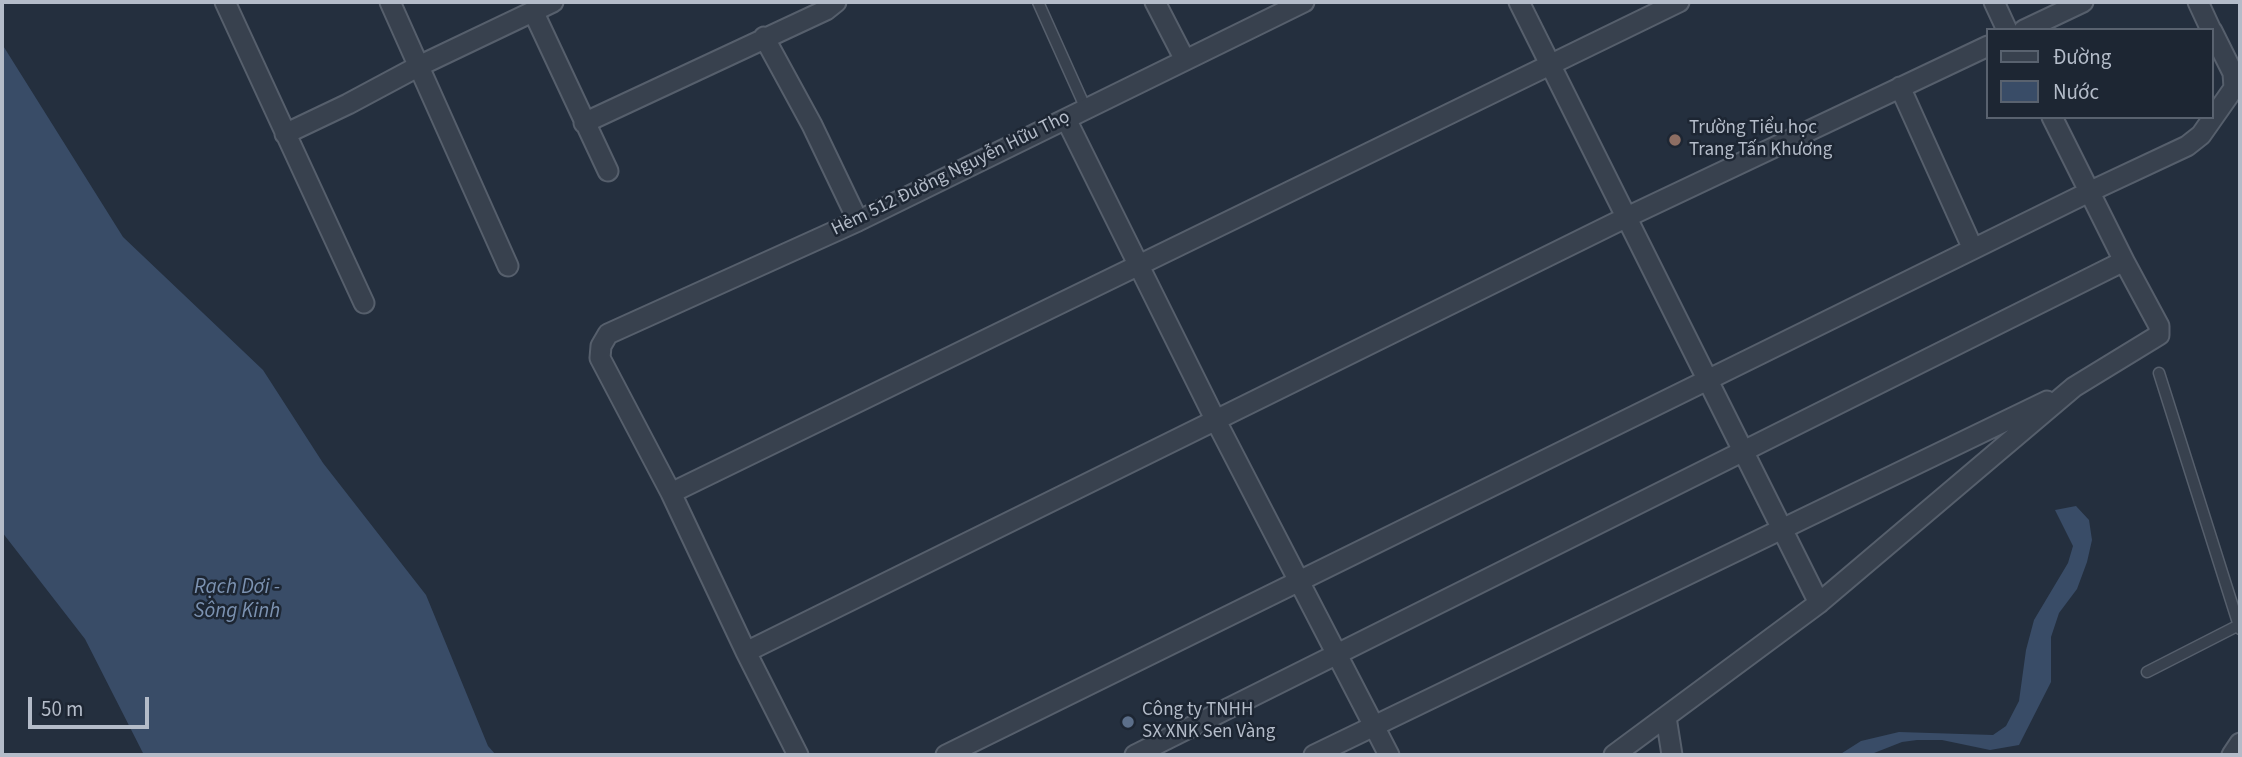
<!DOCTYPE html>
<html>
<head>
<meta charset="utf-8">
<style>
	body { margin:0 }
	#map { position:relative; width:2242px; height:757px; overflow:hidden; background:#242f3e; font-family:"Source Sans 3",sans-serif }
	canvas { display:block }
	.frame { position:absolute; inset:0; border:4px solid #b4bcc9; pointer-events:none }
	.legend { position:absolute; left:1986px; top:28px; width:228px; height:91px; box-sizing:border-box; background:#1d2633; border:2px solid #59626f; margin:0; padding:9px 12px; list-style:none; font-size:21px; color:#b4bcc9 }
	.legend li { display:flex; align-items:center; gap:14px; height:35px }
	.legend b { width:35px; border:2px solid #59626f }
	.scale { position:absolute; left:28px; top:697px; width:121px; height:32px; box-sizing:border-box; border:4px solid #b4bcc9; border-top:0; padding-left:9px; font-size:21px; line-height:24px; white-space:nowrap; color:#b4bcc9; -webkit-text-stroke:5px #1d2633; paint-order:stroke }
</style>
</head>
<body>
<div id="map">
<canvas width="2242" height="757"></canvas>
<div class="frame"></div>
<ul class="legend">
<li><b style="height:9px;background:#38414e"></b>Đường</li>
<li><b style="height:19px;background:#394c67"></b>Nước</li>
</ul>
<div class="scale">50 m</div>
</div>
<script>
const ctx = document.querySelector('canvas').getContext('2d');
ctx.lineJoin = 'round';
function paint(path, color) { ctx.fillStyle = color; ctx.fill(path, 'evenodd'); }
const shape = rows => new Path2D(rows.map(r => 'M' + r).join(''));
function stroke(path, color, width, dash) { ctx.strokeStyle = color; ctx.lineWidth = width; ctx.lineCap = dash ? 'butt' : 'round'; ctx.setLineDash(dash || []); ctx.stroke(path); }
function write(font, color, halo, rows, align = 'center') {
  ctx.font = font + ' "Source Sans 3",sans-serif'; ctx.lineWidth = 5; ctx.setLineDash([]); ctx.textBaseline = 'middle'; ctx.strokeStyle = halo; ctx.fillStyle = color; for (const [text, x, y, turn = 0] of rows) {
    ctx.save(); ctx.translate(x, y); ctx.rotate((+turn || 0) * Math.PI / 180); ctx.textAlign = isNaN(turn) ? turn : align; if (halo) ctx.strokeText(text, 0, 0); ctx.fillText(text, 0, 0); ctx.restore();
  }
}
const water = shape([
	[2,44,123,237,263,370,323,463,426,595,488,746,496,755,144,755,85,639,2,532],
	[2076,506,2089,520,2092,540,2087,562,2077,589,2059,613,2051,637,2051,682,2019,745,1990,750,1942,740,1917,740,1902,742,1869,755,1839,755,1861,741,1899,732,1993,735,2006,726,2019,701,2026,650,2034,620,2068,563,2073,546,2055,510]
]);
const service = shape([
	[1038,2,1086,109],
	[2159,373,2240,629],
	[2147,672,2239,625]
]);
const minor = shape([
	[225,2,364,303],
	[390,2,508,266],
	[1155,2,1185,60],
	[1304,2,858,221,608,334,601,346,600,358,671,493,746,652,1625,218,1988,46],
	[1519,2,1819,603],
	[1994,2,2007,30],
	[2198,2,2211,30],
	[533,11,608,171],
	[2024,30,2083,2],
	[764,37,812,125,858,221],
	[1900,87,1973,249],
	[1066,119,1215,419,1389,755],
	[584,123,826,10,836,2],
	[285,134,348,104,419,66,553,2],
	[671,493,1679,2],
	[746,652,798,755],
	[1666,717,1672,755],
	[946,755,2091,191,2187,146,2201,135,2234,88,2233,73,2212,31],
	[1135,755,2124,261],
	[1314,755,2047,401],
	[1614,755,1819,603,2074,387,2159,335,2159,326,2124,261,2052,117],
	[2232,755,2240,743]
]);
const markers = [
	[1675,140,7,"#8d6e63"],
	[1128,722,7,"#5c6f8a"]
];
const poiNames = [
	["Trường Tiểu học",1689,129],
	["Trang Tấn Khương",1689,151],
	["Công ty TNHH",1142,711],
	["SX XNK Sen Vàng",1142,733]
];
const streetNames = [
	["Hẻm 512 Đường Nguyễn Hữu Thọ",951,174,-26]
];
const waterNames = [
	["Rạch Dơi -",237,588],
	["Sông Kinh",237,612]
];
paint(water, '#394c67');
stroke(service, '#565f6c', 13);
stroke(minor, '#565f6c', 23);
stroke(service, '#38414e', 10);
stroke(minor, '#38414e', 19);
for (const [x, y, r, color] of markers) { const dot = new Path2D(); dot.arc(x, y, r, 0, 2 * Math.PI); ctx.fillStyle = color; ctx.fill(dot); stroke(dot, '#1d2633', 2.5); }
write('19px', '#b4bcc9', '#1d2633', poiNames, 'left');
write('19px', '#b4bcc9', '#1d2633', streetNames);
write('italic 21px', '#7c92b1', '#1d2633', waterNames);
</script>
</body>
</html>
